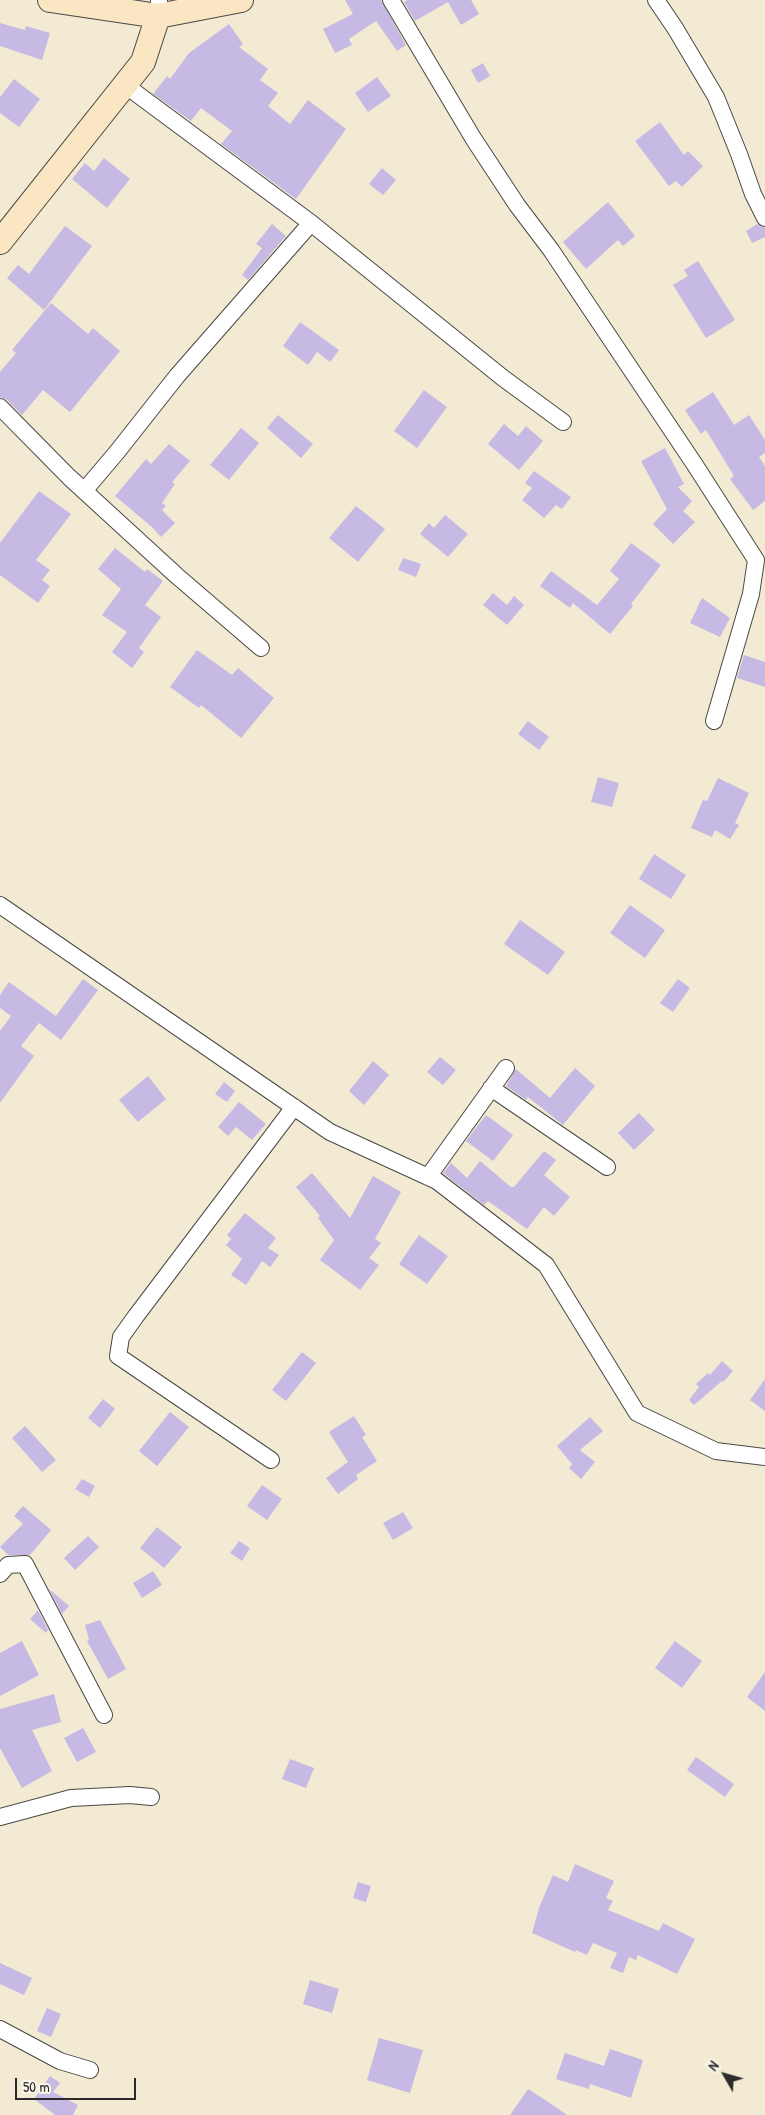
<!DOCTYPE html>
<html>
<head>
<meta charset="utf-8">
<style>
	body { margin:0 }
	#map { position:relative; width:765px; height:2115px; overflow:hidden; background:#f2ead2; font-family:"Patrick Hand",sans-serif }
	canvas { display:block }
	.north { position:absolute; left:700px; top:2050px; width:50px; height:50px; -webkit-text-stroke:4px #fbf7ec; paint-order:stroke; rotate:308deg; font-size:14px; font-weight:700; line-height:20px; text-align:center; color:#2b2b2b }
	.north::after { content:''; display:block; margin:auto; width:18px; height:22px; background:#2b2b2b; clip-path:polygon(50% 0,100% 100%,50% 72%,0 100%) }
	.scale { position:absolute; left:15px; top:2078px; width:121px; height:22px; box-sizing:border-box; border:2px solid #2b2b2b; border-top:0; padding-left:6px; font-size:15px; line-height:18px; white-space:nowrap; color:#2b2b2b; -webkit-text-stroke:4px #fbf7ec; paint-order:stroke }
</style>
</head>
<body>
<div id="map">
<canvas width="765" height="2115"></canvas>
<div class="north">N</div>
<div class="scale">50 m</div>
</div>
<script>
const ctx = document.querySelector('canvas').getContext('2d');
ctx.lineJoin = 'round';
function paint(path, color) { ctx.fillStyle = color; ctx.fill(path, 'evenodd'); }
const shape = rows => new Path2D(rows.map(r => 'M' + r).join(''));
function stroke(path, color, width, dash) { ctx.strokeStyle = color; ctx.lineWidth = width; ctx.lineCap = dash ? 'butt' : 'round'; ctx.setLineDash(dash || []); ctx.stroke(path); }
const building = shape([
	[345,0,381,0,406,45,397,51,376,21,349,39,352,45,335,53,323,29,353,14],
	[407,0,471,0,479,14,461,25,448,2,415,21,404,2],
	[0,23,25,30,26,26,50,33,42,60,0,46],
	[229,24,243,44,239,47,268,69,260,80,278,93,268,106,290,124,308,100,346,129,296,199,221,144,232,131,201,108,191,121,153,94,167,76,170,79,189,53],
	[483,63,490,76,478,83,471,70],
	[377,77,391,96,368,112,355,93],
	[14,79,40,99,19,127,0,113,0,97],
	[660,122,684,155,688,151,703,166,682,187,676,181,669,186,635,141],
	[104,158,130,179,107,208,72,179,85,163,94,171],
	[382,168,396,180,383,195,369,184],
	[608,202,635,236,623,246,618,240,586,269,563,242],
	[272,224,286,236,248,280,242,275,262,248,256,244],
	[757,224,765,228,765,237,752,243,746,231],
	[65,226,92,246,44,310,7,278,18,265,29,274],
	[698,261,735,320,706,338,673,285,688,276,684,270],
	[51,303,88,334,93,328,120,351,70,412,43,390,22,415,7,400,0,397,0,372,16,353,12,350],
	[300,322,339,350,330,362,317,352,308,365,283,346],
	[424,390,447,407,417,448,394,431],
	[713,392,734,425,749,415,765,440,765,453,759,457,765,466,765,501,753,510,730,479,734,476,706,430,701,434,685,410],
	[278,415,313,444,301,458,267,428],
	[504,424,518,436,526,426,543,441,519,470,488,444],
	[241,428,259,443,229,480,210,465],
	[169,444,190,461,172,482,175,484,162,503,166,506,162,510,175,523,161,537,152,527,115,496,146,459,151,464],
	[665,448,684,484,678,487,692,501,683,511,695,522,673,544,653,524,667,509,641,461],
	[534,471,571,497,562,509,556,505,544,518,522,500,532,488,525,483],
	[39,491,71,514,36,560,50,570,42,580,50,586,38,603,0,575,0,543],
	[356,506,385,529,358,562,329,538],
	[445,515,468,534,448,557,420,534,429,523,434,528],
	[631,543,661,565,631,604,633,606,610,634,573,603,570,608,540,586,551,571,597,605,619,579,610,571],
	[115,548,145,572,147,569,163,581,145,605,161,617,139,648,144,652,132,668,112,652,127,632,102,615,121,589,98,569],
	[403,558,421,564,416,577,398,570],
	[493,593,507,605,514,596,524,605,507,625,483,605],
	[702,598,730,618,720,637,690,623],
	[197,650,232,675,238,668,274,698,241,738,201,705,199,708,170,687],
	[744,655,765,662,765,687,737,678],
	[528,721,549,737,539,750,518,734],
	[598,777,619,783,612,807,591,802],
	[718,778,749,793,735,823,739,825,730,839,715,830,712,837,691,828,703,800,707,801],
	[654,854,686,875,671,899,639,879],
	[630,905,665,930,645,958,610,933],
	[520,920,565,952,548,975,504,944],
	[83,979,98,990,61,1040,39,1023,21,1046,34,1056,0,1103,0,1031,11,1016,0,1008,0,995,9,982,56,1016],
	[678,979,690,988,673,1012,660,1003],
	[440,1057,456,1070,443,1085,427,1072],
	[373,1061,389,1075,364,1105,349,1091],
	[575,1068,595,1086,563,1125,528,1097,526,1100,506,1086,516,1069,550,1098],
	[148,1076,166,1099,138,1122,119,1100],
	[224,1082,235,1091,227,1102,215,1094],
	[239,1102,266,1124,252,1140,236,1127,228,1136,218,1127],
	[639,1113,655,1130,634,1150,618,1133],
	[486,1115,513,1135,493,1161,466,1141],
	[544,1151,556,1160,544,1175,570,1197,554,1216,544,1207,527,1229,488,1201,484,1205,443,1173,451,1163,467,1178,480,1161,511,1187,514,1187],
	[312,1173,350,1218,373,1176,401,1192,375,1239,381,1243,369,1258,379,1265,360,1290,320,1260,334,1240,318,1218,320,1216,296,1187],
	[245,1213,276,1238,268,1248,279,1255,270,1267,262,1261,246,1285,231,1275,242,1259,226,1245,231,1239,227,1235],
	[419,1235,448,1256,427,1284,399,1264],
	[302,1352,316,1363,286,1401,272,1390],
	[722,1361,733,1371,723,1382,722,1381,694,1405,689,1400,699,1387,696,1384,708,1373,710,1375],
	[765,1379,765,1411,750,1400],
	[103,1399,115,1409,100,1428,88,1418],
	[170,1412,189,1427,157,1466,139,1451],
	[354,1416,366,1435,362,1437,377,1461,356,1475,358,1479,338,1494,326,1478,348,1462,329,1432],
	[590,1417,603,1431,580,1450,595,1462,581,1479,569,1468,572,1464,557,1446],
	[25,1426,56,1460,42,1472,12,1438],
	[82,1479,95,1486,89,1497,75,1489],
	[262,1485,282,1499,267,1520,247,1506],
	[23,1506,51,1530,30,1555,8,1555,0,1547,23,1524,14,1516],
	[403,1512,413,1528,393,1540,383,1523],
	[157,1527,182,1547,164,1568,140,1548],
	[88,1536,99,1547,75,1570,64,1558],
	[239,1541,250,1548,242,1561,230,1553],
	[153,1571,162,1585,142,1598,133,1583],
	[49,1589,69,1606,62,1614],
	[38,1610,48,1630,46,1633,30,1619],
	[100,1620,126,1669,108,1679,87,1641,89,1640,85,1625],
	[22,1641,39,1675,0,1696,0,1653],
	[675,1641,702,1661,682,1688,655,1668],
	[765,1672,765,1711,747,1697],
	[54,1694,61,1722,32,1730,52,1771,22,1788,0,1748,0,1709],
	[83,1728,96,1752,77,1762,64,1738],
	[696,1757,734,1784,725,1797,687,1770],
	[290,1759,314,1768,306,1788,282,1779],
	[575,1864,614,1881,606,1898,613,1901,608,1910,659,1931,663,1923,695,1939,677,1974,638,1955,636,1960,629,1957,623,1973,610,1968,617,1953,593,1943,587,1955,576,1950,575,1952,532,1933,539,1908,553,1875,568,1882],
	[358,1882,371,1886,366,1902,353,1898],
	[0,1963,32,1978,24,1995,0,1984],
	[310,1980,339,1989,332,2013,303,2004],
	[47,2008,61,2014,51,2037,37,2031],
	[379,2038,423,2050,410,2093,367,2080],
	[610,2049,643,2060,631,2098,590,2084,589,2089,556,2079,565,2053,604,2066],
	[50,2076,60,2083,53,2092,78,2105,73,2115,55,2115,34,2099],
	[528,2089,550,2103,567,2115,510,2115]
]);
const street = shape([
	[391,0,473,138,517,205,551,250,695,465,756,560,751,594,714,721],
	[656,0,675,28,716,97,739,154,753,194,765,218],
	[158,16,159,0],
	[125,85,311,223,503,378,563,422],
	[0,407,69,477,177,576,261,648],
	[84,491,117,452,177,376,311,223],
	[0,905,330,1132,437,1181,546,1265,637,1413,716,1451,765,1457],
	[491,1088,607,1167],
	[428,1177,506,1068],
	[271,1460,118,1356,121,1337,136,1316,294,1107],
	[0,1574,8,1565,25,1564,104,1715],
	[0,1817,71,1798,130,1795,151,1797],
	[0,2029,60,2061,90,2070]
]);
const secondary = shape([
	[50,0,158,16,241,0],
	[0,242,143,62,158,16]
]);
paint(building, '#c6bae4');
stroke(street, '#494844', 18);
stroke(secondary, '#494844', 26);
stroke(street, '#fff', 16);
stroke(secondary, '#fbe6c4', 24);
</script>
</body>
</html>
